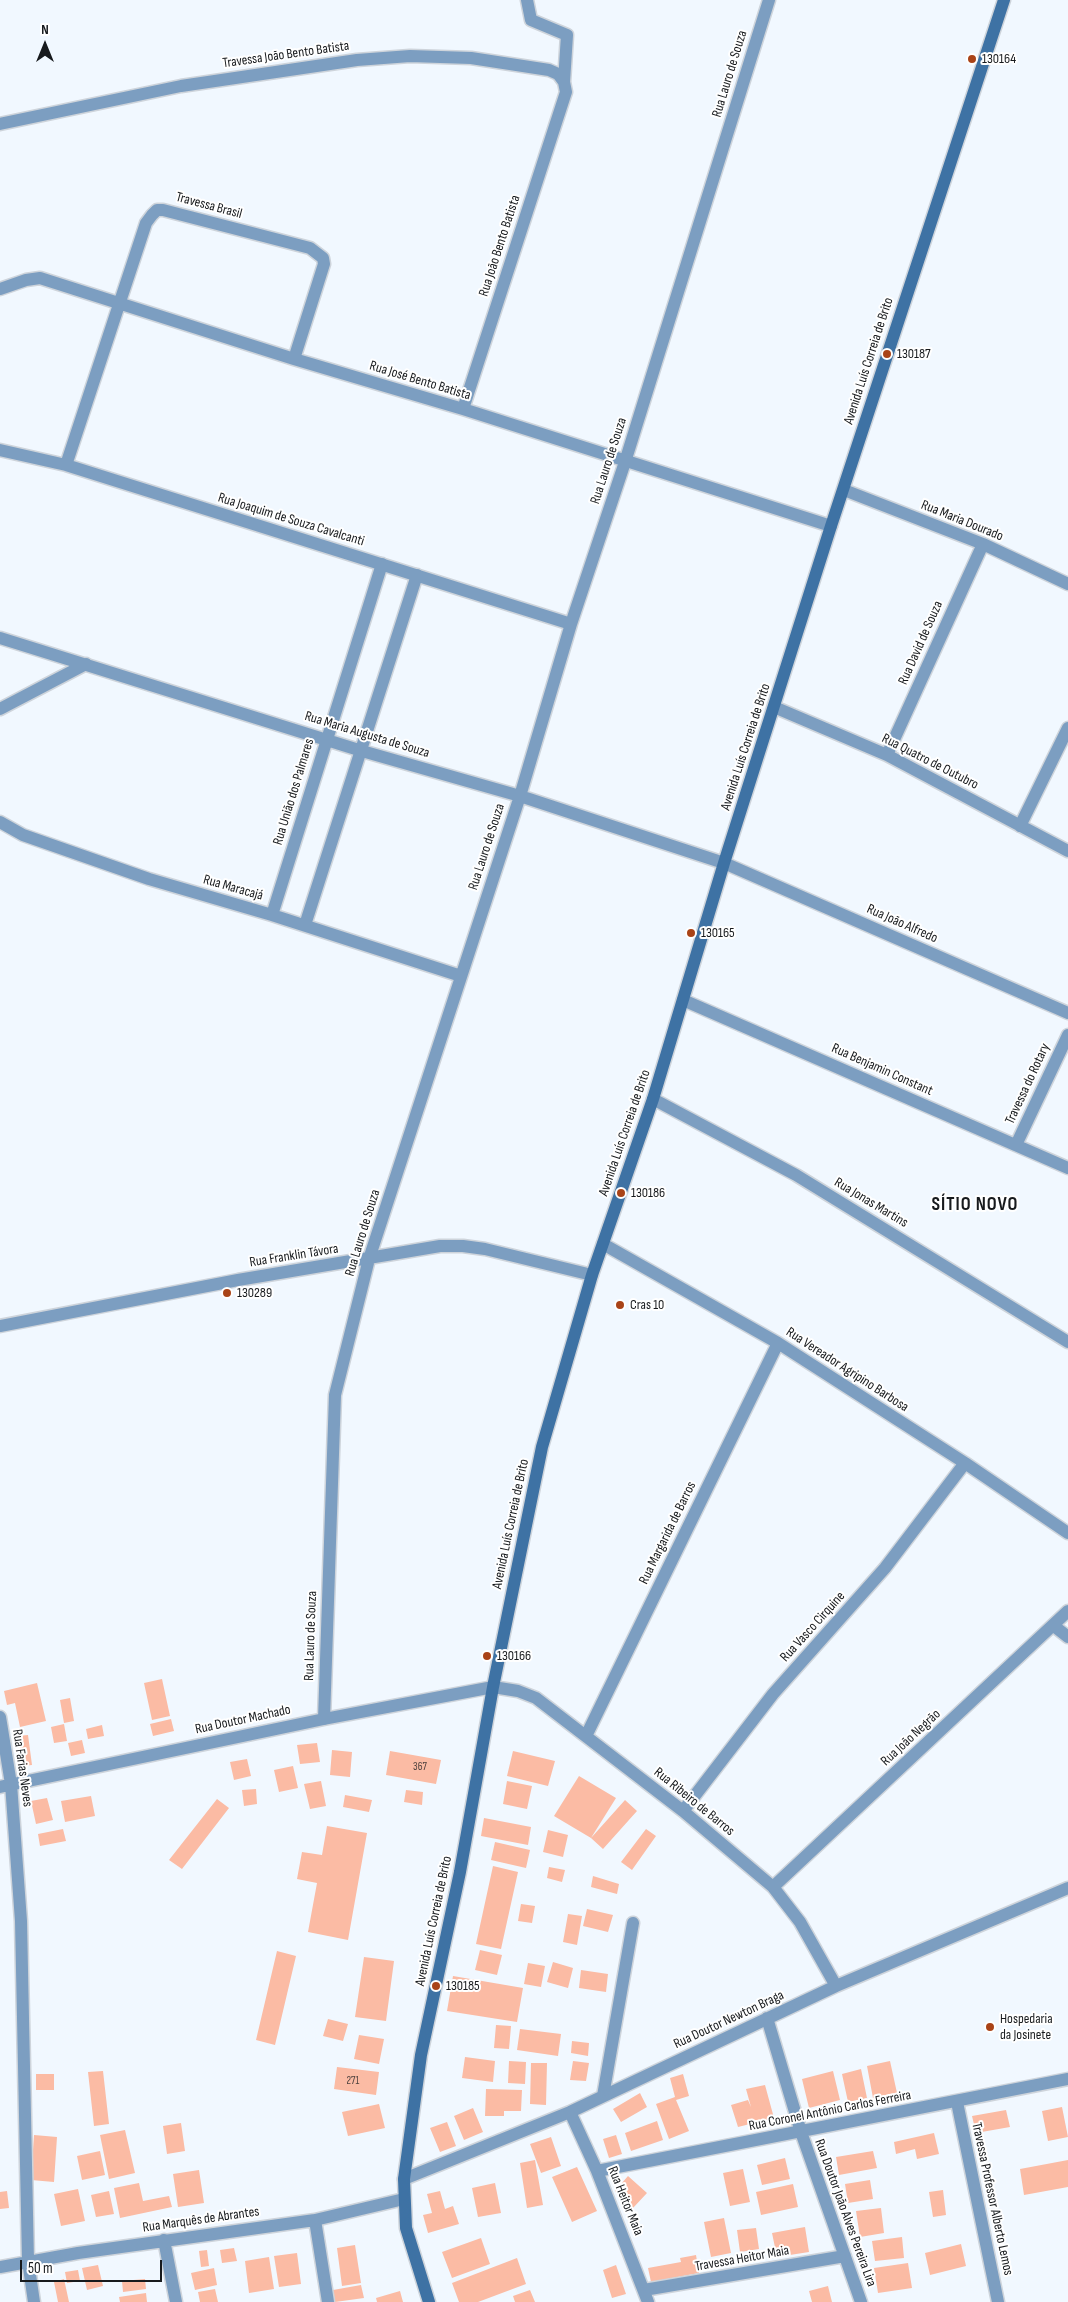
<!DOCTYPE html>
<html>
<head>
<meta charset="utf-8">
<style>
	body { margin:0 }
	#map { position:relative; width:1068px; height:2302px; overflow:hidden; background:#f1f8ff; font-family:"Sofia Sans Condensed",sans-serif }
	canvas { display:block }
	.north { position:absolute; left:20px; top:20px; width:50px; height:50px; -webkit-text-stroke:4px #fff; paint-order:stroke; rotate:0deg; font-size:14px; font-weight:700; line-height:20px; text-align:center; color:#171a1d }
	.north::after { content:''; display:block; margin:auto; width:18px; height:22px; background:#171a1d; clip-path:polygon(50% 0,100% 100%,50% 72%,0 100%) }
	.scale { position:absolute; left:20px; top:2260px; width:142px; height:22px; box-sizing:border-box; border:2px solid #171a1d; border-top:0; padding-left:6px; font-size:15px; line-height:18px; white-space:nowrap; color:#171a1d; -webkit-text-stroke:4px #fff; paint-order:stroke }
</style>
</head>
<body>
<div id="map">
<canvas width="1068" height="2302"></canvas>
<div class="north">N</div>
<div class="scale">50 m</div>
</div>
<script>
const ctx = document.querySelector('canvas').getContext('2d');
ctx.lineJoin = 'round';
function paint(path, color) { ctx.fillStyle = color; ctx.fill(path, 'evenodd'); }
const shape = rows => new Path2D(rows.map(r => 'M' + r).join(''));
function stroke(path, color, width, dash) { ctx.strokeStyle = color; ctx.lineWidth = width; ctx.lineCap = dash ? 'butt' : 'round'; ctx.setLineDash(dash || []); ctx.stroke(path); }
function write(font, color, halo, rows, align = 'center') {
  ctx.font = font + ' "Sofia Sans Condensed",sans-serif'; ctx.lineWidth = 4; ctx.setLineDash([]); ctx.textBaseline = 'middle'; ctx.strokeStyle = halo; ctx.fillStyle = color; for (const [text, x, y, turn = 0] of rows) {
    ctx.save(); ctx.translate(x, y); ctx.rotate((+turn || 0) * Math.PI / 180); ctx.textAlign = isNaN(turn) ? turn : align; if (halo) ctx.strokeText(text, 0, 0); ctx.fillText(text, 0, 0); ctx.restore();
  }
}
const building = shape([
	[162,1679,170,1716,152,1720,144,1683],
	[37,1683,46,1721,20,1727,15,1703,7,1705,4,1691],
	[70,1698,74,1721,64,1723,60,1700],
	[171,1719,174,1731,153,1736,150,1724],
	[64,1724,67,1741,54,1743,51,1727],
	[102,1725,104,1736,88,1739,86,1729],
	[28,1735,32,1765,21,1766,17,1736],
	[82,1740,85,1753,71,1756,68,1743],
	[317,1743,320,1762,300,1764,297,1745],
	[332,1750,352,1752,350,1777,330,1775],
	[390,1751,441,1760,436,1784,386,1775],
	[513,1751,555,1761,548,1786,507,1776],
	[247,1759,251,1776,234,1780,230,1762],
	[293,1766,298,1788,279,1792,274,1770],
	[579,1776,616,1798,591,1838,554,1816],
	[321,1781,326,1806,310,1809,304,1784],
	[507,1781,532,1786,527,1809,503,1804],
	[256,1789,257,1804,244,1806,242,1790],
	[406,1790,423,1792,422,1805,404,1802],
	[345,1795,372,1800,369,1812,343,1807],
	[91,1796,95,1816,65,1822,61,1801],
	[47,1798,53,1820,36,1824,31,1801],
	[217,1799,229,1808,182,1869,169,1860],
	[625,1800,637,1811,603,1849,591,1838],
	[484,1818,531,1827,528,1845,481,1836],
	[327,1826,367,1833,348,1940,308,1932,317,1883,297,1879,302,1852,322,1855],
	[63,1829,66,1841,40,1846,38,1834],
	[646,1829,656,1836,632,1870,621,1862],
	[548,1830,568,1835,563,1857,543,1852],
	[495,1842,530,1850,526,1868,491,1860],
	[493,1866,518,1872,501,1949,476,1944],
	[549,1867,565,1870,562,1882,547,1878],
	[593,1876,619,1884,617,1894,591,1887],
	[521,1904,535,1906,532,1923,518,1921],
	[587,1909,613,1915,608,1932,583,1926],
	[568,1914,582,1916,577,1945,563,1942],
	[480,1950,502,1955,497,1975,475,1970],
	[277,1951,296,1956,275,2045,256,2040],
	[364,1957,394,1961,386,2021,355,2017],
	[553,1962,573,1968,568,1988,547,1982],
	[528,1963,545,1966,541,1987,524,1984],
	[581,1970,608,1974,606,1992,579,1988],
	[453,1976,523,1988,517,2022,447,2011],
	[328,2019,348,2024,343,2041,323,2036],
	[496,2025,511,2026,509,2049,494,2048],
	[520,2029,561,2034,558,2056,517,2050],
	[359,2035,384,2039,379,2064,354,2059],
	[572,2041,589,2043,588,2056,571,2053],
	[465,2057,495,2061,493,2082,462,2078],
	[509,2061,526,2062,525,2084,508,2083],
	[573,2061,589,2063,586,2081,570,2080],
	[890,2061,897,2093,873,2098,867,2066],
	[531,2063,547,2063,546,2105,530,2104],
	[337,2067,379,2072,376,2095,334,2089],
	[861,2069,867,2098,848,2102,842,2074],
	[103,2071,109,2124,94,2126,88,2072],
	[833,2071,840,2100,809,2108,802,2079],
	[36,2074,54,2074,54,2090,36,2090],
	[683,2074,689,2096,676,2100,689,2131,669,2139,656,2104,675,2097,670,2078],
	[765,2085,774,2118,738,2127,731,2105,748,2100,751,2107,746,2089],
	[486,2089,522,2090,521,2111,504,2111,504,2116,485,2116],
	[640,2093,647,2107,621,2122,613,2109],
	[379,2104,385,2128,348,2136,342,2112],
	[1062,2107,1068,2137,1048,2141,1042,2111],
	[473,2108,483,2132,464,2140,454,2116],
	[1006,2110,1010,2127,976,2133,972,2116],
	[657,2121,663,2140,631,2151,625,2133],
	[447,2122,456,2146,440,2152,430,2128],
	[181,2123,185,2151,167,2154,163,2126],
	[125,2130,135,2173,109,2179,100,2135],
	[934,2133,939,2154,917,2159,915,2149,896,2154,894,2142],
	[34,2135,57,2137,54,2182,31,2180],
	[616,2135,622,2154,609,2158,603,2139],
	[551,2137,561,2166,541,2173,530,2144],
	[100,2151,105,2175,82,2180,77,2156],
	[873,2151,877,2168,839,2175,836,2157],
	[785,2158,790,2179,762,2185,757,2165],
	[535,2160,543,2205,527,2208,520,2163],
	[1068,2160,1068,2187,1024,2195,1020,2169],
	[577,2167,597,2211,572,2222,552,2177],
	[743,2169,750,2202,730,2206,723,2173],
	[199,2170,204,2203,178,2207,173,2174],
	[628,2176,647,2193,633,2208,615,2191],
	[870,2180,873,2199,848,2203,845,2184],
	[139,2183,143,2201,169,2196,172,2207,120,2218,114,2188],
	[495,2183,501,2213,478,2217,472,2188],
	[793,2184,798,2207,761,2215,756,2192],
	[78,2189,85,2221,61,2226,54,2194],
	[943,2190,946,2215,933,2217,929,2192],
	[7,2191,9,2208,0,2209,0,2192],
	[109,2191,114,2214,96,2217,91,2195],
	[440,2191,445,2209,453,2206,459,2224,428,2233,423,2215,432,2213,427,2194],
	[881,2208,884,2233,860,2237,856,2211],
	[724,2218,731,2253,711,2257,704,2222],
	[805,2227,809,2252,777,2257,772,2233],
	[756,2228,759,2249,740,2252,737,2230],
	[902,2237,904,2258,875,2261,872,2241],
	[481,2238,490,2264,452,2278,442,2252],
	[961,2244,966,2266,930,2275,925,2253],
	[355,2245,361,2283,342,2286,337,2248],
	[234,2248,237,2261,222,2263,220,2250],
	[207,2250,209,2266,201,2267,199,2251],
	[297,2253,301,2284,279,2287,274,2256],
	[696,2255,699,2273,651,2282,648,2268,681,2262,680,2258],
	[269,2257,274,2289,249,2293,245,2261],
	[517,2258,526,2284,478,2302,459,2302,452,2283],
	[908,2263,912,2288,878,2293,874,2268],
	[98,2265,103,2286,87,2290,82,2268],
	[616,2265,626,2294,612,2298,603,2270],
	[214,2268,217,2285,195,2290,191,2273],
	[78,2270,80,2281,67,2283,65,2272],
	[64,2279,69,2302,58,2302,54,2282],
	[145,2279,146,2289,123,2292,122,2281],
	[361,2285,364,2298,335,2302,333,2290],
	[828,2286,832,2302,812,2302,809,2291],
	[215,2289,218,2302,200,2302,198,2292],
	[530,2290,535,2302,515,2302,513,2296],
	[400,2291,403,2302,377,2302,376,2298],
	[146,2293,147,2302,120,2302,119,2297]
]);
const minor = shape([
	[527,0,531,20,567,35,564,82],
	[0,124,181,86,357,60,410,56,471,58,549,70,558,74,564,82,566,92,463,409],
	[0,289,26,280,40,278,294,359,463,409,831,526],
	[0,450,66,465,571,624],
	[66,465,146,223,152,215,157,210,163,210,310,248,323,258,324,264,294,359],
	[844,490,983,544,1068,584],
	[0,638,362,751,520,796,724,863,1068,1013],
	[774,707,887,755,1068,851],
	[0,709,86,664],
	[887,755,983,544],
	[0,822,23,835,149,879,272,915,461,976],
	[1020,826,1068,728],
	[272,915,382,564],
	[305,925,417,575],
	[683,1000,1068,1168],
	[653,1099,796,1175,1068,1342],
	[1016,1145,1068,1035],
	[603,1244,778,1343,965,1463,1068,1533],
	[0,1326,238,1280,440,1246,463,1246,485,1249,592,1275],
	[1054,1626,1068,1637],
	[0,1717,11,1784,21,1921,28,2261,34,2302],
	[324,1719,335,1395,369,1259,520,796,571,624,625,462,769,0],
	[586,1736,778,1343],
	[0,1787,324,1719,493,1687,518,1691,536,1698,683,1811,773,1887,800,1922,836,1986],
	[683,1811,773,1694,885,1568,965,1463],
	[773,1887,1068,1611],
	[767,2018,801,2132,861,2302],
	[603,2096,633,1923],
	[957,2102,998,2302],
	[570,2112,597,2171,648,2302],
	[597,2171,1068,2079],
	[404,2179,570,2112,836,1986,1068,1888],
	[315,2220,328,2302],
	[164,2240,176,2302],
	[0,2267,78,2253,315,2220,404,2199],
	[644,2290,845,2256]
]);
const secondary = shape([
	[429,2302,406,2228,404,2179,421,2055,460,1872,493,1687,542,1447,592,1275,653,1099,724,863,831,526,1004,0]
]);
const markers = [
	[972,59,5,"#a94317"],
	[887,354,5,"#a94317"],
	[691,933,5,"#a94317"],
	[621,1193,5,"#a94317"],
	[227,1293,5,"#a94317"],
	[620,1305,5,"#a94317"],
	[487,1656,5,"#a94317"],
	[436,1986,5,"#a94317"],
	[990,2027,5,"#a94317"]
];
const numberNames = [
	["367",420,1767],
	["271",353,2081]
];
const streetNames = [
	["Travessa João Bento Batista",286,55,-8],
	["Rua Lauro de Souza",730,74,-73],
	["Travessa Brasil",209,206,15],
	["Rua João Bento Batista",500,246,-72],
	["Avenida Luís Correia de Brito",869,361,-72],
	["Rua José Bento Batista",420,381,17],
	["Rua Lauro de Souza",609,461,-72],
	["Rua Joaquim de Souza Cavalcanti",291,520,17],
	["Rua Maria Dourado",962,521,22],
	["Rua David de Souza",921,643,-66],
	["Rua Maria Augusta de Souza",367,735,17],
	["Avenida Luís Correia de Brito",746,747,-72],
	["Rua Quatro de Outubro",930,762,27],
	["Rua União dos Palmares",294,792,-73],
	["Rua Lauro de Souza",487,847,-72],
	["Rua Maracajá",233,888,16],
	["Rua João Alfredo",902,924,24],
	["Rua Benjamin Constant",882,1070,24],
	["Travessa do Rotary",1028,1084,-65],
	["Avenida Luís Correia de Brito",625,1133,-71],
	["Rua Jonas Martins",871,1203,31],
	["Rua Lauro de Souza",363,1233,-73],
	["Rua Franklin Távora",294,1256,-9],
	["Rua Vereador Agripino Barbosa",847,1370,33],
	["Avenida Luís Correia de Brito",511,1524,-78],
	["Rua Margarida de Barros",668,1533,-64],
	["Rua Vasco Cirquine",813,1627,-48],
	["Rua Lauro de Souza",311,1636,-88],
	["Rua Doutor Machado",243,1720,-12],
	["Rua João Negrão",911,1738,-43],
	["Rua Farias Neves",22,1768,82],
	["Rua Ribeiro de Barros",694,1802,39],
	["Avenida Luís Correia de Brito",434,1921,-78],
	["Rua Doutor Newton Braga",729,2020,-25],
	["Rua Coronel Antônio Carlos Ferreira",830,2111,-11],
	["Travessa Professor Alberto Lemos",992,2199,78],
	["Rua Heitor Maia",625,2201,68],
	["Rua Doutor João Alves Pereira Lira",845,2213,70],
	["Rua Marquês de Abrantes",201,2220,-8],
	["Travessa Heitor Maia",742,2259,-10]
];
const poiNames = [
	["130164",982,59],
	["130187",897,354],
	["130165",701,933],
	["130186",631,1193],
	["130289",237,1293],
	["Cras 10",630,1305],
	["130166",497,1656],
	["130185",446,1986],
	["Hospedaria",1000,2019],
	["da Josinete",1000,2035]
];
const districtNames = [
	["SÍTIO NOVO",975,1205]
];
paint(building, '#fbbba4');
stroke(minor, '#ced4db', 15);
stroke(secondary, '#ced4db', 15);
stroke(minor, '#7c9ec1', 12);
stroke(secondary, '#3e72a4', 12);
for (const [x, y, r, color] of markers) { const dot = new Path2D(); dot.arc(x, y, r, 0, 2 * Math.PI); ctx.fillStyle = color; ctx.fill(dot); stroke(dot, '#fff', 2); }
write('11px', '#50423f', null, numberNames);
write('14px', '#171a1d', '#fff', streetNames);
write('14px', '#171a1d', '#fff', poiNames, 'left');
ctx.letterSpacing = '1px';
write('bold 19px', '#171a1d', '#fff', districtNames);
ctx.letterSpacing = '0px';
</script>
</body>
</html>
